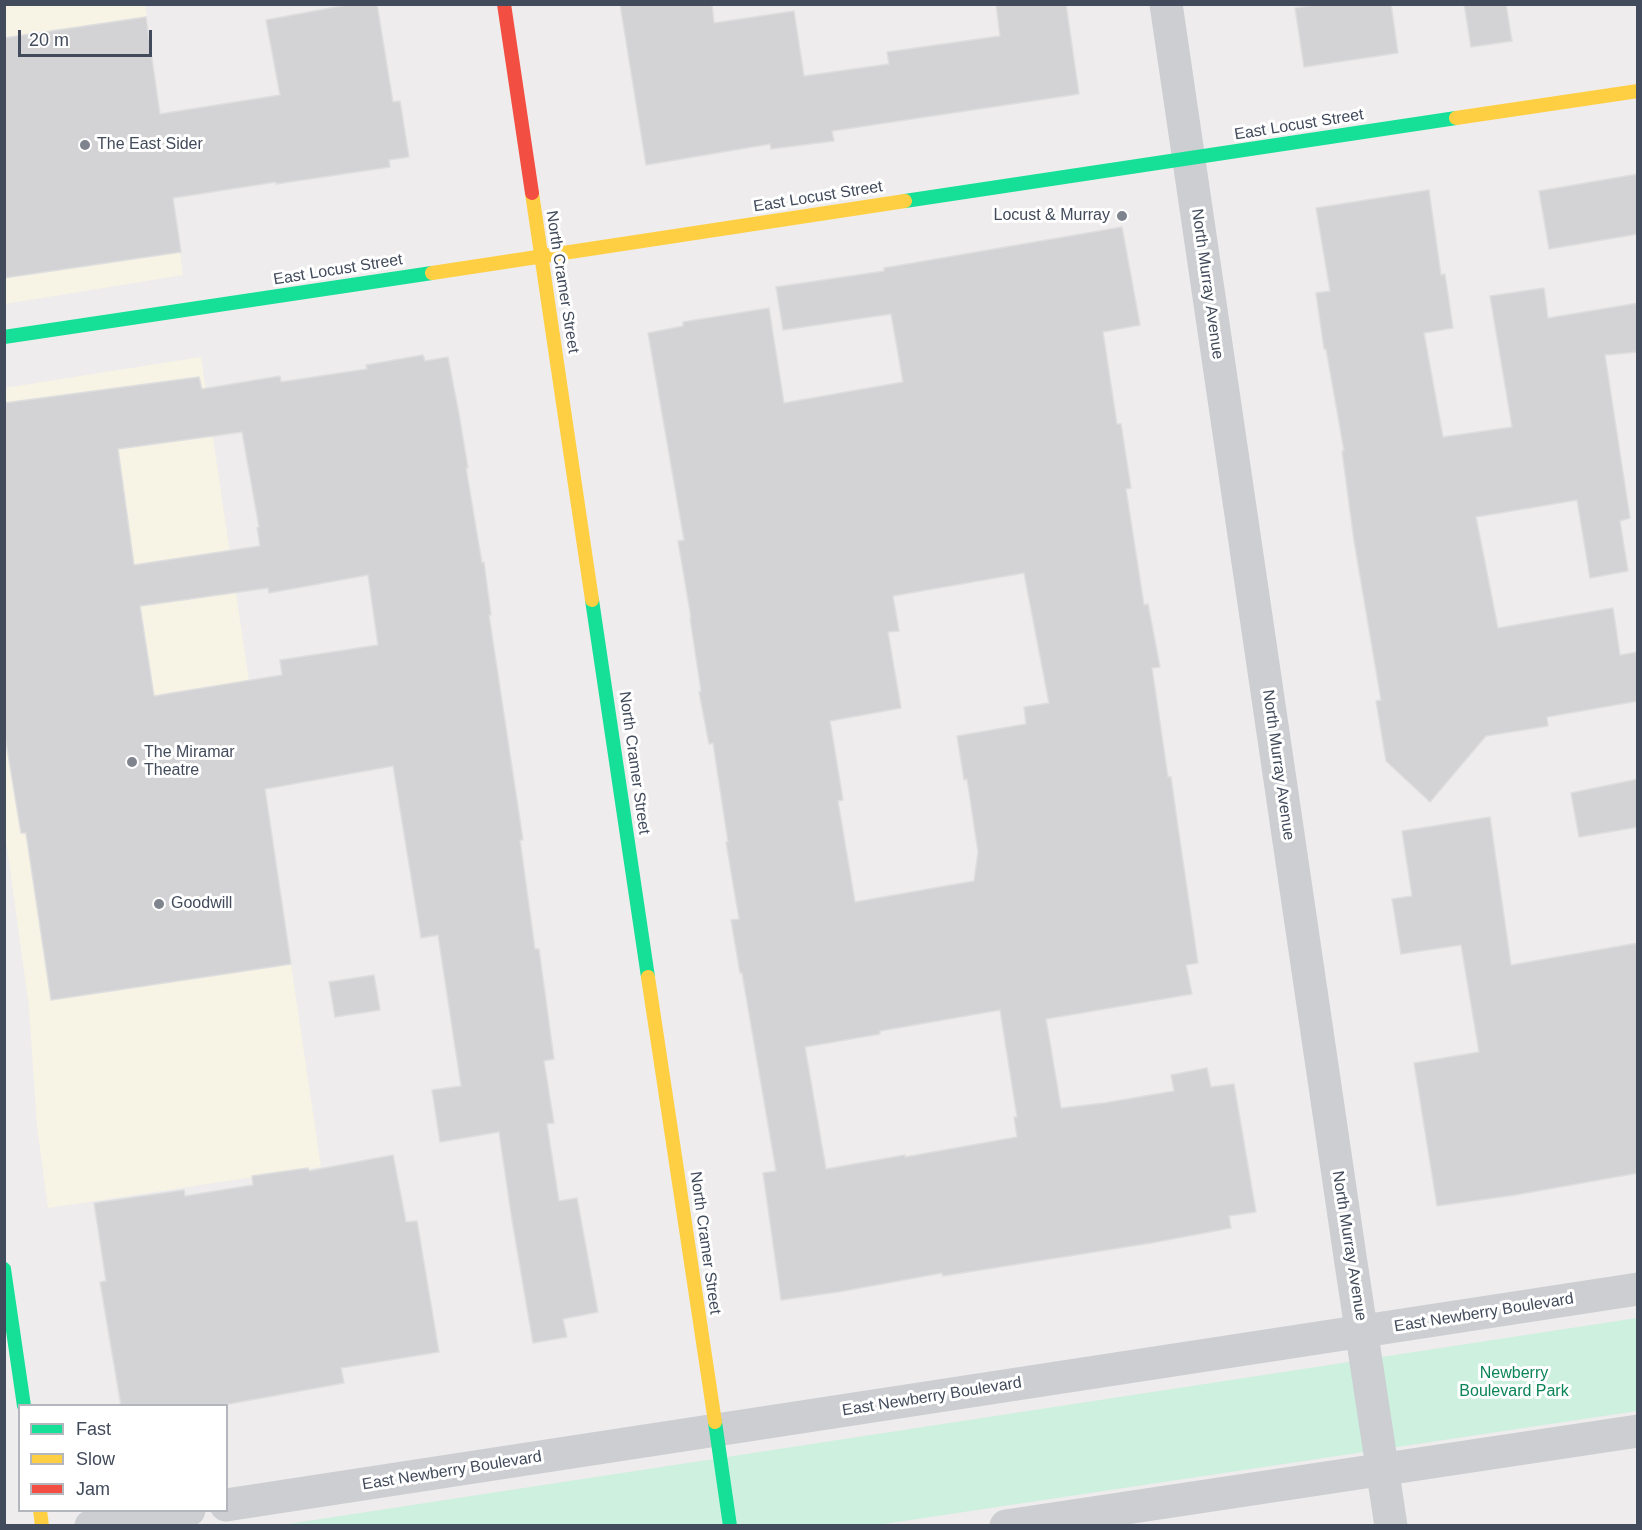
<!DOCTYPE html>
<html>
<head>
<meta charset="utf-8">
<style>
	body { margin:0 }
	#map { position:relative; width:1642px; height:1530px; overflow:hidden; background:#eeecec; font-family:Arial,sans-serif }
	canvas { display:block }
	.frame { position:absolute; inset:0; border:6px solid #424b5b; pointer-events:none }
	.legend { position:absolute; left:18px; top:1404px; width:210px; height:108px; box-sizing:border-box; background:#fff; border:2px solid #b3b7bd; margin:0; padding:8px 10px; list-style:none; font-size:18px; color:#424b5b }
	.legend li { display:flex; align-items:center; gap:12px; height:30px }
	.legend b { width:30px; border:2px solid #b3b7bd }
	.scale { position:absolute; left:18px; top:30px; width:134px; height:27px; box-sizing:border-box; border:3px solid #424b5b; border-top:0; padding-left:8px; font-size:18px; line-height:21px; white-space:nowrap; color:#424b5b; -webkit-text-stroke:4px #fff; paint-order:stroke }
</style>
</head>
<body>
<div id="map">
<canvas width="1642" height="1530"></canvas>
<div class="frame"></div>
<ul class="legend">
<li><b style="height:8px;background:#16e098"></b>Fast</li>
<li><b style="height:8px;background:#ffcf43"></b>Slow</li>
<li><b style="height:8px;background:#f24e42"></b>Jam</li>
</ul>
<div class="scale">20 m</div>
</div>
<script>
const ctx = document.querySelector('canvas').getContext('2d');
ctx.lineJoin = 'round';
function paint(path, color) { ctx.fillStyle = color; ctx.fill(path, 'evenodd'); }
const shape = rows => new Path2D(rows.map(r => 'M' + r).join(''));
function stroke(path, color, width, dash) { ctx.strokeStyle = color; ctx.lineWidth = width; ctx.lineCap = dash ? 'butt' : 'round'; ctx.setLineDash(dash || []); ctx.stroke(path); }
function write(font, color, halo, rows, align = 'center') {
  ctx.font = font + ' Arial,sans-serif'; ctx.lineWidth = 6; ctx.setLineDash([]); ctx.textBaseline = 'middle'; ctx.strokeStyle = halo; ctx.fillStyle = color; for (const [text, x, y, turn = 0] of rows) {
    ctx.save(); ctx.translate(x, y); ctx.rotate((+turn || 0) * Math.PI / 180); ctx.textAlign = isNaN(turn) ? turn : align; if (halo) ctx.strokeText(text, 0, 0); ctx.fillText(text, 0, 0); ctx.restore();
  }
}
const commercial = shape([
	[5,5,145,5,183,275,5,304],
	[201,357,321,1167,48,1208,37,1126,29,1007,5,833,4,388]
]);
const green = shape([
	[1637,1318,1637,1411,877,1525,275,1526]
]);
const building = shape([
	[352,4,377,4,393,102,400,101,409,157,389,160,390,167,276,184,276,182,173,198,181,252,4,278,4,38,146,17,160,114,280,95,266,20,352,4],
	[620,4,712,4,714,23,794,11,804,76,889,64,887,52,1000,36,996,4,1066,4,1079,94,832,131,834,141,771,149,770,144,646,165,620,4],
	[1319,4,1391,4,1398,53,1304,67,1295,8,1319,4],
	[1464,4,1506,4,1512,41,1471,47,1464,4],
	[1638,174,1638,234,1549,249,1539,191,1638,174],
	[1429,190,1441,275,1445,274,1453,328,1424,333,1443,437,1512,427,1490,296,1544,288,1548,318,1638,303,1638,352,1605,355,1630,518,1620,521,1628,571,1590,578,1577,500,1476,517,1498,628,1613,608,1620,655,1638,652,1638,701,1547,717,1548,726,1486,736,1430,802,1386,761,1376,701,1381,700,1354,541,1342,451,1344,451,1326,349,1324,349,1316,293,1330,291,1316,208,1429,190],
	[1122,227,1140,325,1103,332,1117,424,1121,424,1131,488,1126,489,1144,605,1148,604,1160,667,1152,668,1168,777,1171,777,1178,827,1198,963,1186,965,1192,994,1046,1019,1061,1108,1104,1103,1174,1091,1171,1075,1207,1068,1211,1087,1234,1084,1256,1212,1229,1216,1231,1228,1151,1243,943,1276,942,1273,838,1292,781,1300,763,1173,776,1171,742,973,740,973,731,920,739,919,726,842,728,842,713,743,709,744,699,692,701,691,690,618,691,618,678,541,684,540,648,333,683,326,683,322,769,308,784,403,903,382,891,314,783,330,776,287,884,271,884,268,1122,227],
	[1024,573,1049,703,1024,707,1026,724,957,736,964,780,967,779,978,852,974,881,855,902,838,801,843,800,830,721,901,708,888,632,899,631,893,596,1024,573],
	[1000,1010,1017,1117,1014,1117,1017,1137,905,1157,905,1155,826,1169,805,1047,880,1034,880,1031,1000,1010],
	[423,355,425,361,448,357,459,414,468,468,466,468,482,563,484,562,491,615,489,615,523,840,520,840,535,949,539,949,554,1059,544,1061,554,1123,547,1124,559,1201,577,1198,598,1312,563,1319,567,1337,533,1343,512,1220,499,1132,440,1142,432,1090,461,1086,438,935,421,938,393,766,265,789,291,964,51,1000,26,833,21,833,4,730,4,403,199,377,202,389,280,376,281,382,367,369,366,365,423,355],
	[242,432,259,527,257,528,260,546,134,565,118,449,242,432],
	[368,575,378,645,280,660,282,675,154,696,140,606,268,588,269,593,368,575],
	[1638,779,1638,827,1579,837,1571,793,1638,779],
	[1490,817,1511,965,1638,943,1638,1173,1515,1195,1437,1206,1414,1063,1479,1052,1461,945,1401,954,1392,899,1412,896,1402,831,1490,817],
	[374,975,380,1010,335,1017,329,982,374,975],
	[393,1155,406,1222,417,1221,439,1352,341,1368,344,1383,218,1406,121,1406,100,1282,106,1281,94,1203,184,1190,185,1196,253,1185,252,1176,308,1168,309,1171,393,1155]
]);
const street = shape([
	[1166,4,1351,1263,1391,1526],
	[226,1505,1638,1289],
	[91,1526,189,1510],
	[1006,1526,1638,1431]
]);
const fast = shape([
	[905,201,1456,118],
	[4,337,432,273],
	[592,600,648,977],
	[4,1269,24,1406],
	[715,1422,730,1526]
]);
const slow = shape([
	[1456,118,1638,91],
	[532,193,592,600],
	[432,273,905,201],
	[648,977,715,1422],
	[40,1510,42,1526]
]);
const jam = shape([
	[504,4,532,193]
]);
const markers = [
	[85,145,6,"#7e838e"],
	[1122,216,6,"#7e838e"],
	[132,762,6,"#7e838e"],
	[159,904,6,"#7e838e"]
];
const streetNames = [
	["East Locust Street",1299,125,-9],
	["East Locust Street",818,197,-9],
	["East Locust Street",338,270,-9],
	["North Cramer Street",562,282,81],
	["North Murray Avenue",1207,284,82],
	["North Cramer Street",634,763,82],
	["North Murray Avenue",1278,765,82],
	["North Cramer Street",705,1243,82],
	["North Murray Avenue",1349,1246,81],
	["East Newberry Boulevard",1484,1313,-9],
	["East Newberry Boulevard",932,1397,-9],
	["East Newberry Boulevard",452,1471,-9]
];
const poiNames = [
	["The East Sider",97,145],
	["Locust & Murray",1110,216,"right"],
	["The Miramar",144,753],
	["Theatre",144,771],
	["Goodwill",171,904]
];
const parkNames = [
	["Newberry",1514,1374],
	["Boulevard Park",1514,1392]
];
paint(commercial, '#f7f3e5');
paint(green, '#cdf0df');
paint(building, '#d3d3d5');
stroke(building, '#dededf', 1.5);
stroke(street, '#ccced2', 33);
stroke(fast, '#16e098', 14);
stroke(slow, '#ffcf43', 14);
stroke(jam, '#f24e42', 14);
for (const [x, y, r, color] of markers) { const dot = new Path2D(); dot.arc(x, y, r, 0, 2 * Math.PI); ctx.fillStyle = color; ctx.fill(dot); stroke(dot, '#fff', 2); }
write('16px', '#424b5b', '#fff', streetNames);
write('16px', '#424b5b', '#fff', poiNames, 'left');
write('16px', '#0b8458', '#fff', parkNames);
</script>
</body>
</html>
